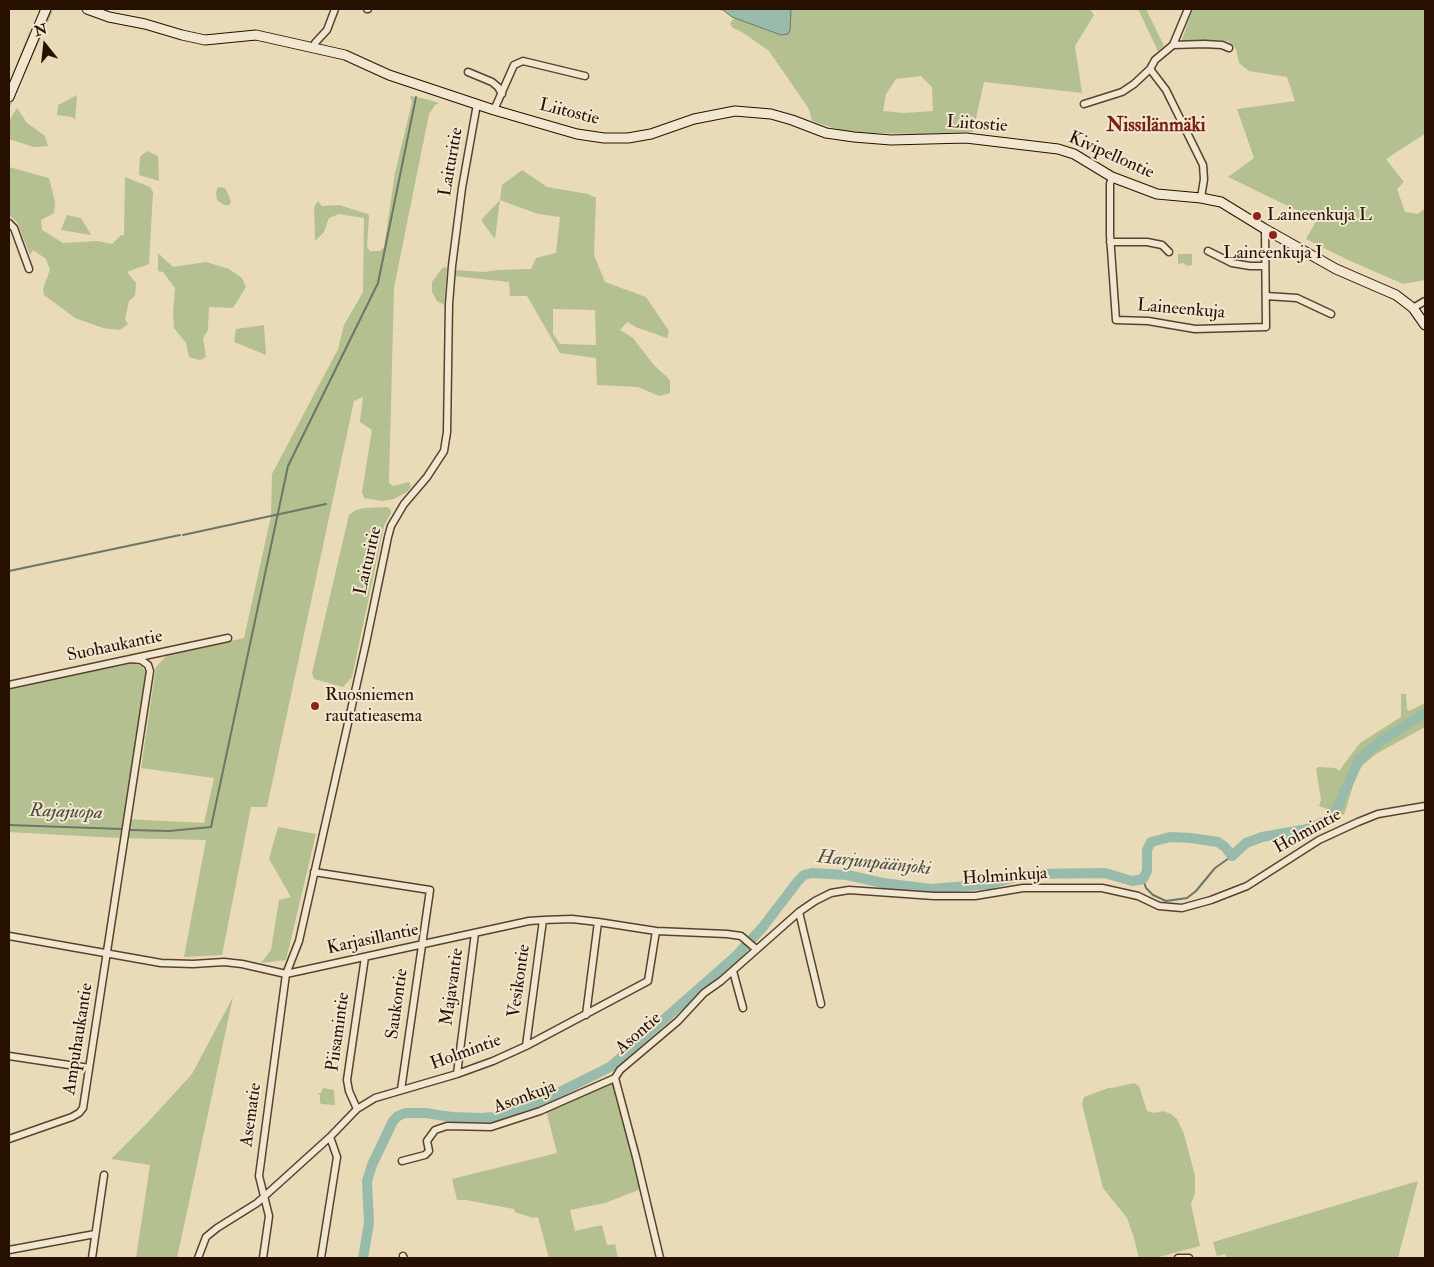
<!DOCTYPE html>
<html>
<head>
<meta charset="utf-8">
<style>
	body { margin:0 }
	#map { position:relative; width:1434px; height:1267px; overflow:hidden; background:#e9dab8; font-family:"IM FELL Double Pica",serif }
	canvas { display:block }
	.frame { position:absolute; inset:0; border:10px solid #281000; pointer-events:none }
	.north { position:absolute; left:20px; top:20px; width:50px; height:50px; -webkit-text-stroke:4px #f1e7d1; paint-order:stroke; rotate:344deg; font-size:14px; font-weight:700; line-height:20px; text-align:center; color:#281000 }
	.north::after { content:''; display:block; margin:auto; width:18px; height:22px; background:#281000; clip-path:polygon(50% 0,100% 100%,50% 72%,0 100%) }
</style>
</head>
<body>
<div id="map">
<canvas width="1434" height="1267"></canvas>
<div class="frame"></div>
<div class="north">N</div>
</div>
<script>
const ctx = document.querySelector('canvas').getContext('2d');
ctx.lineJoin = 'round';
function paint(path, color) { ctx.fillStyle = color; ctx.fill(path, 'evenodd'); }
const shape = rows => new Path2D(rows.map(r => 'M' + r).join(''));
function stroke(path, color, width, dash) { ctx.strokeStyle = color; ctx.lineWidth = width; ctx.lineCap = dash ? 'butt' : 'round'; ctx.setLineDash(dash || []); ctx.stroke(path); }
function write(font, color, halo, rows, align = 'center') {
  ctx.font = font + ' "IM FELL Double Pica",serif'; ctx.lineWidth = 4; ctx.setLineDash([]); ctx.textBaseline = 'middle'; ctx.strokeStyle = halo; ctx.fillStyle = color; for (const [text, x, y, turn = 0] of rows) {
    ctx.save(); ctx.translate(x, y); ctx.rotate((+turn || 0) * Math.PI / 180); ctx.textAlign = isNaN(turn) ? turn : align; if (halo) ctx.strokeText(text, 0, 0); ctx.fillText(text, 0, 0); ctx.restore();
  }
}
const green = shape([
	[791,9,1090,9,1094,15,1075,46,1082,93,984,82,973,132,927,134,867,133,839,130,812,121,809,109,769,51,742,32,733,28,730,24,733,19,738,18,768,31,781,35,788,34,790,30,790,11],
	[921,76,932,87,933,111,904,113,883,111,886,94,896,79],
	[1138,9,1146,9,1164,46,1158,51],
	[1193,9,1425,9,1425,135,1423,135,1386,159,1404,182,1397,189,1405,212,1418,214,1425,208,1425,280,1403,284,1346,259,1306,239,1317,220,1228,177,1254,158,1237,109,1295,101,1287,77,1249,71,1239,63,1236,49,1228,41,1205,40,1181,42],
	[50,10,53,11,9,109,9,105],
	[30,30,29,37,9,89,9,83],
	[77,95,75,120,72,117,57,115,58,105],
	[410,96,426,99,439,103,435,105,429,114,394,288,389,483,393,486,409,482,411,486,407,492,394,499,382,501,364,498,362,492,372,430,360,422,363,397,354,401,267,807,251,807,222,955,184,957,206,840,118,838,9,832,9,689,131,663,141,666,147,674,125,819,204,823,214,778,141,768,156,667,167,655,244,638,271,516,272,474,338,349,344,325,363,292,364,218,339,214,329,218,324,232,315,241,314,207,318,201,322,206,339,205,368,214,369,216,367,247,370,251,380,251,384,247,395,173,412,102],
	[17,108,27,123,45,136,48,146,34,147,9,139,9,121],
	[147,151,158,156,159,181,139,175,140,157],
	[9,167,49,178,55,202,54,213,41,220,42,230,63,243,97,241,112,244,121,235,124,235,125,177,150,187,153,192,149,264,127,272,136,283,135,296,129,301,125,319,128,324,120,330,103,328,75,318,44,295,43,289,50,270,46,259,33,250,30,255,17,222,9,215],
	[522,170,547,187,588,194,596,198,594,255,605,282,646,297,669,331,667,338,638,328,627,322,620,330,633,338,653,364,670,380,670,393,659,396,638,387,597,385,596,358,560,353,527,296,510,296,509,282,453,276,454,270,484,272,498,270,531,269,536,258,556,253,560,217,538,214,500,200,495,239,482,222,482,219,500,200,502,185],
	[553,309,595,310,596,345,560,344,553,334],
	[218,187,225,188,229,196,231,202,229,205,224,205,217,200,216,192],
	[67,215,81,218,91,235,61,230],
	[158,253,173,267,206,262,229,269,242,278,246,287,233,308,209,307,208,330,203,338,206,357,200,360,189,357,186,343,174,328,173,314,175,288,163,272,158,271],
	[1178,254,1192,254,1192,265,1186,266,1184,263,1178,264],
	[443,267,447,268,444,305,437,301,432,292,432,282],
	[264,325,266,355,234,342,236,329],
	[387,507,391,510,391,513,384,526,352,677,343,687,314,679,312,673,349,515,356,510,364,508],
	[1401,694,1406,694,1407,709,1409,711,1425,703,1425,727,1376,754,1358,769,1344,815,1319,806,1321,800,1316,769,1318,767,1336,768,1339,771,1360,743,1401,717],
	[278,827,316,834,286,960,261,963,271,950,279,900,291,897,269,859],
	[233,997,177,1258,136,1258,150,1165,111,1159,150,1120,192,1074],
	[610,1083,615,1085,641,1189,605,1203,570,1210,575,1231,602,1225,607,1245,615,1244,618,1258,549,1258,538,1217,533,1218,515,1212,514,1209,466,1200,457,1200,452,1179,557,1153,546,1110],
	[1134,1083,1139,1086,1147,1111,1154,1113,1163,1111,1171,1114,1177,1119,1184,1134,1195,1176,1195,1193,1191,1204,1200,1246,1155,1258,1139,1258,1134,1238,1127,1218,1103,1188,1082,1104,1084,1097,1108,1088,1112,1088],
	[323,1088,334,1090,335,1105,321,1104,320,1102,320,1095,318,1093,321,1093],
	[1418,1181,1398,1258,1227,1258,1225,1254,1217,1256,1213,1242]
]);
const water = shape([
	[715,9,791,9,790,30,788,34,781,35,732,17,723,10,715,9]
]);
const stream = shape([
	[183,535,326,504],
	[9,571,180,535],
	[9,825,122,829],
	[130,830,169,831,211,827,288,466,378,283,416,97],
	[1143,879,1146,888,1153,895,1166,901,1187,898,1196,891,1215,868,1232,856]
]);
const river = shape([
	[363,1258,369,1223,367,1181,372,1165,393,1121,398,1116,405,1113,425,1113,452,1117,481,1118,494,1117,548,1098,610,1067,736,956,762,928,798,881,804,875,812,873,847,875,883,883,931,889,990,884,1027,874,1105,873,1132,881,1143,879,1147,871,1147,850,1151,842,1170,837,1191,838,1218,842,1225,847,1232,856,1246,843,1262,837,1308,829,1327,820,1335,812,1359,760,1378,743,1425,713]
]);
const street = shape([
	[367,9,368,9],
	[1173,45,1188,9],
	[314,48,315,43,327,30,335,9],
	[1150,69,1166,90,1203,165,1204,179,1201,198],
	[468,72,492,82,498,87,502,94],
	[1084,104,1122,92,1134,84,1150,69,1155,60,1173,45,1204,44,1222,45,1229,48],
	[494,110,514,65,523,61,585,76],
	[1112,177,1110,184,1110,235,1116,320,1148,321,1195,329,1266,327,1265,229],
	[9,223,14,228,29,269],
	[1110,242,1147,242,1162,245,1169,252],
	[1208,251,1232,263,1250,266,1265,266],
	[1266,296,1297,298,1331,314],
	[1413,308,1425,301],
	[9,685,228,638],
	[314,872,430,890,401,1090],
	[799,912,821,1004],
	[9,936,161,963,193,964,224,962,242,964,286,974,529,921,543,920,572,919,598,922,656,931,727,934,741,936,756,949],
	[733,971,743,1008],
	[586,1015,598,922],
	[526,1046,543,920],
	[9,1056,89,1068],
	[457,1074,475,933],
	[357,1109,349,1091,347,1080,365,957],
	[9,1139,72,1117,79,1113,83,1108,150,671,148,665,141,660,130,659],
	[402,1161,425,1155,429,1151,427,1141,435,1130,447,1126,491,1127,540,1111,615,1078],
	[9,1250,95,1234],
	[403,1256,404,1258],
	[92,1258,104,1175],
	[198,1258,206,1237,217,1228,257,1203,330,1137,357,1109,375,1098,457,1074,493,1061,526,1046,648,981,656,931],
	[263,1258,269,1216,259,1176,286,974,299,941,366,643,388,537,391,526,404,504,427,477,444,451,447,432,449,304,452,266,462,188,477,104],
	[321,1258,337,1157,330,1137],
	[660,1258,636,1157,615,1078,620,1070,678,1021,704,993,721,981,799,912,815,901,831,893,849,890,934,896,975,896,1023,888,1102,888,1138,896,1159,906,1182,908,1211,900,1247,886,1319,840,1358,822,1378,814,1425,806],
	[1178,1258,1189,1258]
]);
const secondary = shape([
	[87,9,109,17,145,24,182,35,205,40,256,35,345,55,389,75,494,110,577,134,604,138,628,138,651,134,694,119,735,111,771,114,792,120,826,133,854,137,891,140,966,138,1058,149,1074,154,1112,177,1157,194,1201,198,1221,202,1265,229,1336,269,1396,295,1413,308,1425,325],
	[9,97,46,9]
]);
const markers = [
	[1257,216,5,"#8f2418"],
	[1273,235,5,"#8f2418"],
	[315,706,5,"#8f2418"]
];
const streetNames = [
	["Liitostie",569,113,14],
	["Liitostie",977,125,4],
	["Kivipellontie",1111,156,24],
	["Laituritie",452,162,-80],
	["Laineenkuja",1181,310,5],
	["Laituritie",369,561,-77],
	["Suohaukantie",115,647,-12],
	["Holmintie",1308,832,-29],
	["Holminkuja",1005,877,-4],
	["Karjasillantie",373,940,-12],
	["Vesikontie",520,981,-82],
	["Majavantie",453,987,-82],
	["Saukontie",398,1004,-82],
	["Piisamintie",339,1032,-82],
	["Asontie",639,1034,-41],
	["Ampuhaukantie",79,1039,-81],
	["Holmintie",466,1053,-20],
	["Asonkuja",525,1098,-20],
	["Asematie",252,1115,-82]
];
const poiNames = [
	["Laineenkuja L",1267,216],
	["Laineenkuja I",1273,254,"center"],
	["Ruosniemen",325,696],
	["rautatieasema",325,717]
];
const neighbourhoodNames = [
	["Nissilänmäki",1156,127]
];
const waterNames = [
	["Rajajuopa",66,813,2],
	["Harjunpäänjoki",874,864,6]
];
paint(green, '#b4c090');
paint(water, '#98bbab');
stroke(water, '#6b7767', 1);
stroke(stream, '#6b7767', 2);
stroke(river, '#98bbab', 10);
stroke(street, '#58422e', 9);
stroke(secondary, '#281000', 11);
stroke(street, '#f1e7d1', 6);
stroke(secondary, '#f1e7d1', 9);
for (const [x, y, r, color] of markers) { const dot = new Path2D(); dot.arc(x, y, r, 0, 2 * Math.PI); ctx.fillStyle = color; ctx.fill(dot); stroke(dot, '#f1e7d1', 2); }
write('18px', '#281000', '#f1e7d1', streetNames);
write('18px', '#281000', '#f1e7d1', poiNames, 'left');
write('bold 19px', '#7a1f14', '#f1e7d1', neighbourhoodNames);
write('italic 19px', '#4f4c3c', '#f1e7d1', waterNames);
</script>
</body>
</html>
